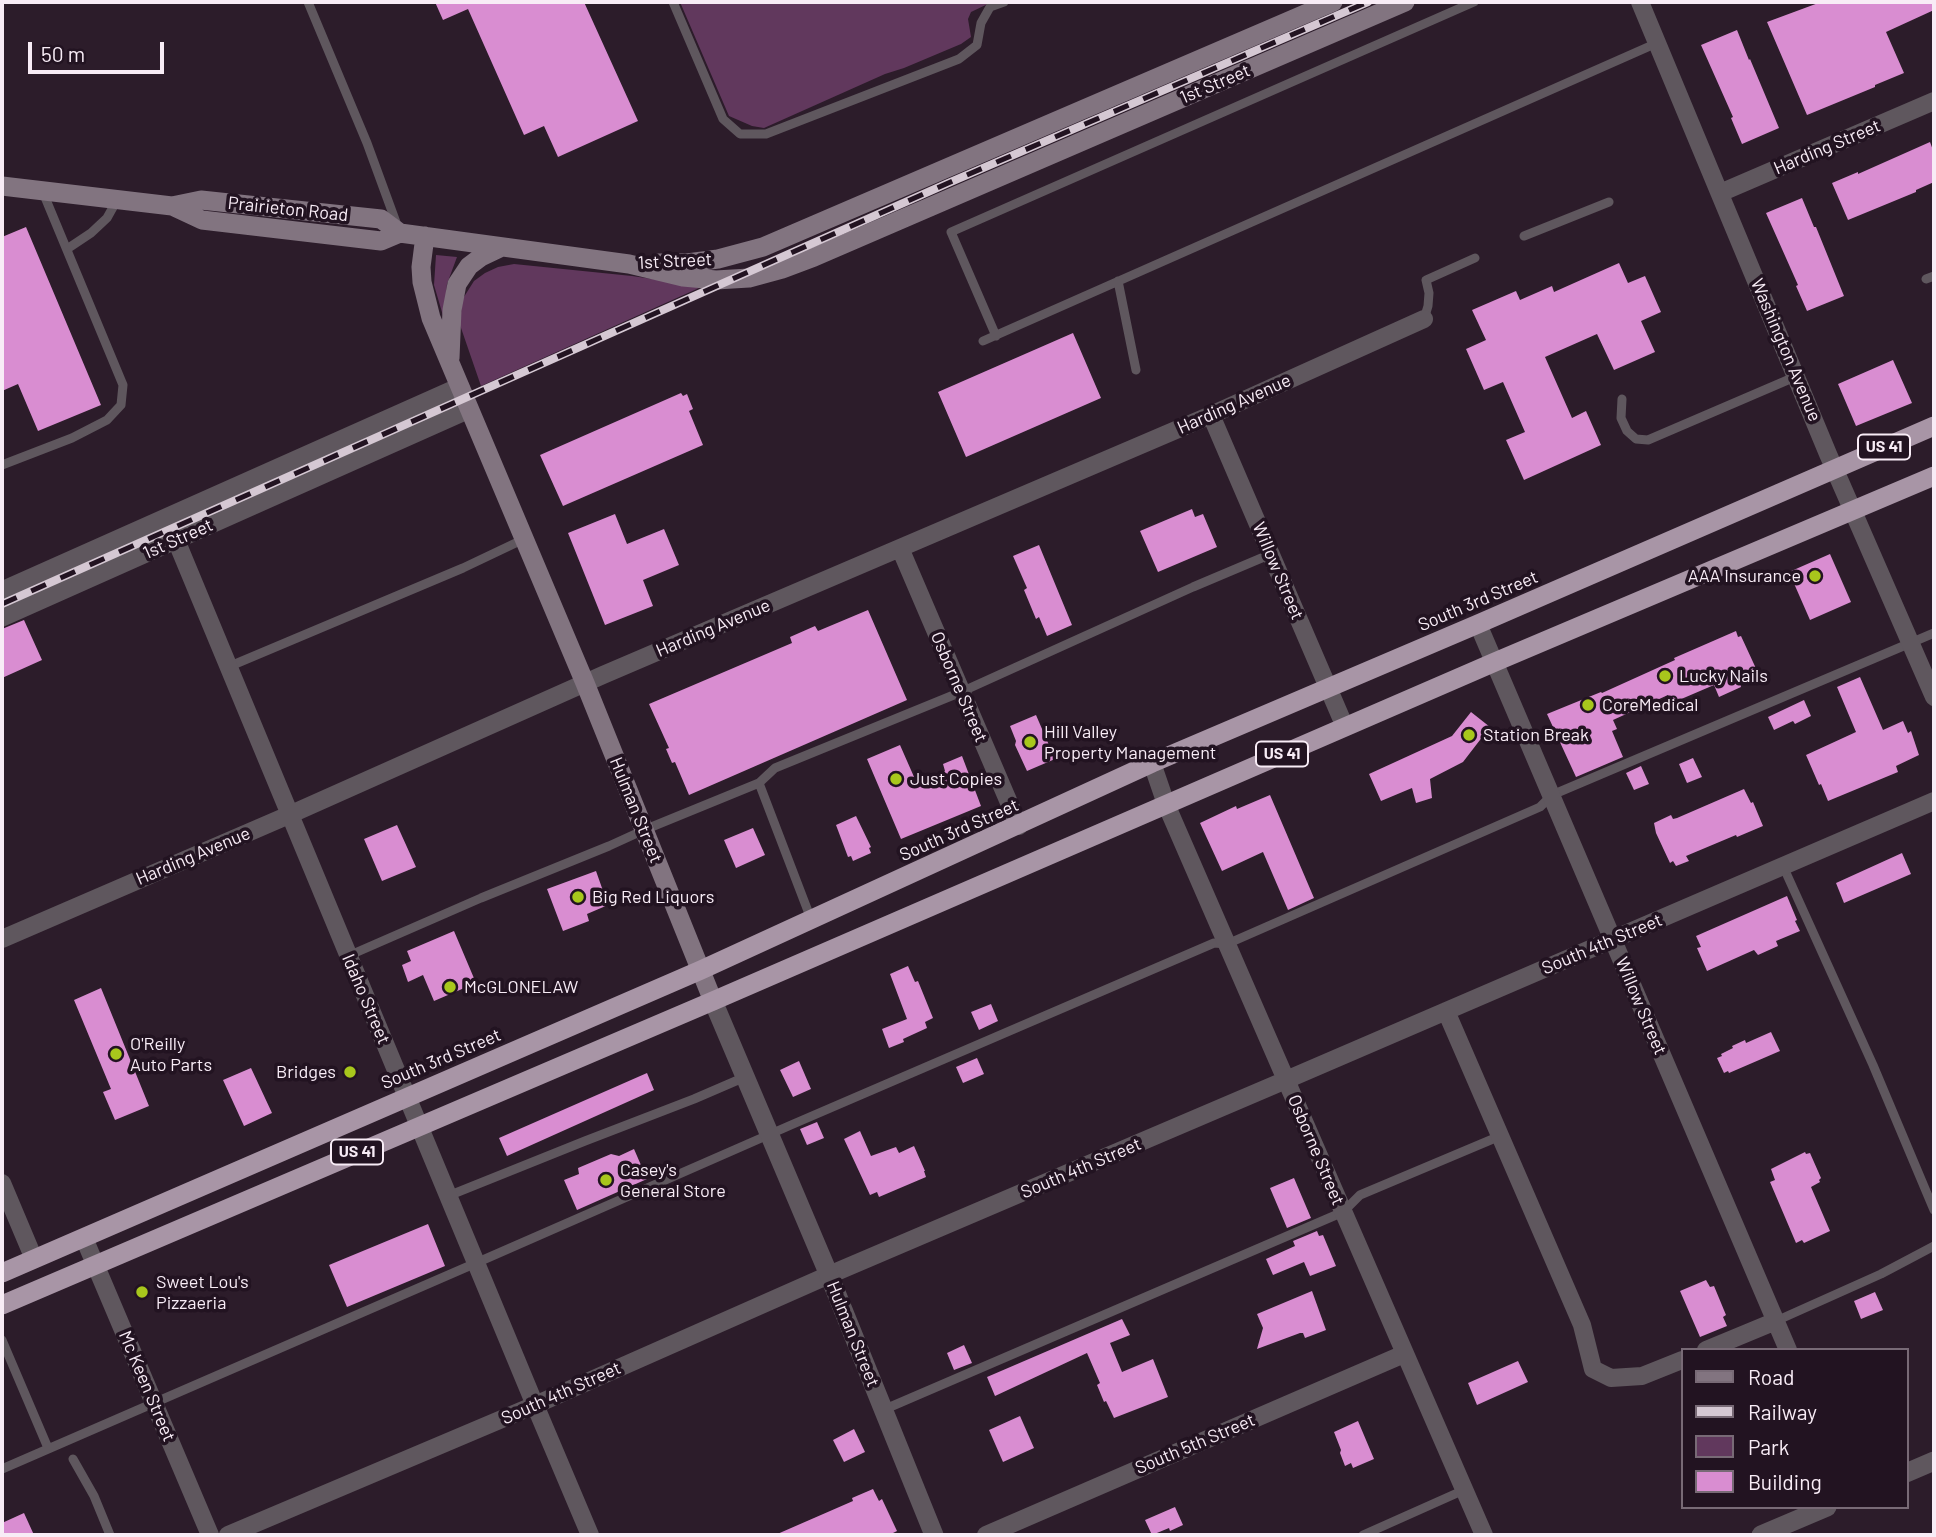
<!DOCTYPE html>
<html>
<head>
<meta charset="utf-8">
<style>
	body { margin:0 }
	#map { position:relative; width:1936px; height:1537px; overflow:hidden; background:#2c1c2a; font-family:Barlow,sans-serif }
	canvas { display:block }
	.frame { position:absolute; inset:0; border:4px solid #f8ecf6; pointer-events:none }
	.legend { position:absolute; left:1681px; top:1348px; width:228px; height:161px; box-sizing:border-box; background:#221321; border:2px solid #786a76; margin:0; padding:9px 12px; list-style:none; font-size:21px; color:#f8ecf6 }
	.legend li { display:flex; align-items:center; gap:14px; height:35px }
	.legend b { width:35px; border:2px solid #786a76 }
	.scale { position:absolute; left:28px; top:42px; width:136px; height:32px; box-sizing:border-box; border:4px solid #f8ecf6; border-top:0; padding-left:9px; font-size:21px; line-height:24px; white-space:nowrap; color:#f8ecf6; -webkit-text-stroke:5px #221321; paint-order:stroke }
</style>
</head>
<body>
<div id="map">
<canvas width="1936" height="1537"></canvas>
<div class="frame"></div>
<ul class="legend">
<li><b style="height:9px;background:#827480"></b>Road</li>
<li><b style="height:9px;background:#d5c8d3"></b>Railway</li>
<li><b style="height:19px;background:#61385d"></b>Park</li>
<li><b style="height:19px;background:#d98dd1"></b>Building</li>
</ul>
<div class="scale">50 m</div>
</div>
<script>
const ctx = document.querySelector('canvas').getContext('2d');
ctx.lineJoin = 'round';
function paint(path, color) { ctx.fillStyle = color; ctx.fill(path, 'evenodd'); }
const shape = rows => new Path2D(rows.map(r => 'M' + r).join(''));
function stroke(path, color, width, dash) { ctx.strokeStyle = color; ctx.lineWidth = width; ctx.lineCap = dash ? 'butt' : 'round'; ctx.setLineDash(dash || []); ctx.stroke(path); }
function write(font, color, halo, rows, align = 'center') {
  ctx.font = font + ' Barlow,sans-serif'; ctx.lineWidth = 7; ctx.setLineDash([]); ctx.textBaseline = 'middle'; ctx.strokeStyle = halo; ctx.fillStyle = color; for (const [text, x, y, turn = 0] of rows) {
    ctx.save(); ctx.translate(x, y); ctx.rotate((+turn || 0) * Math.PI / 180); ctx.textAlign = isNaN(turn) ? turn : align; if (halo) ctx.strokeText(text, 0, 0); ctx.fillText(text, 0, 0); ctx.restore();
  }
}
const green = shape([
	[680,2,992,2,971,12,968,19,971,37,961,44,904,68,885,74,764,128,752,126,729,116],
	[436,255,457,257,447,284,444,319,434,285],
	[514,264,632,276,687,284,699,288,481,386,460,325,462,300,474,281,485,273,498,267]
]);
const building = shape([
	[435,2,584,2,638,121,558,157,544,126,524,135,468,9,443,20],
	[1821,2,1934,2,1934,10,1886,32,1904,73,1875,85,1875,87,1807,115,1767,22],
	[1737,30,1749,60,1750,59,1779,128,1742,144,1731,118,1733,117,1701,45],
	[1930,142,1934,153,1934,182,1916,190,1916,192,1848,220,1832,183,1858,172,1858,174],
	[1802,198,1814,227,1816,227,1844,296,1807,311,1796,286,1798,285,1766,213],
	[26,227,101,405,38,431,18,384,2,391,2,237],
	[1619,263,1628,283,1645,276,1661,312,1641,321,1655,352,1614,370,1597,334,1545,357,1572,418,1586,411,1601,445,1524,480,1506,440,1525,432,1503,382,1484,390,1466,349,1486,340,1472,310,1516,291,1520,300,1552,286,1554,292],
	[1073,333,1101,398,966,457,938,392],
	[1893,360,1912,403,1856,426,1838,384],
	[681,393,683,396,687,394,693,409,689,411,703,445,563,506,540,455],
	[1192,509,1195,517,1203,514,1217,547,1158,572,1140,531],
	[615,514,627,544,664,529,679,565,643,580,653,606,605,625,568,533],
	[1039,545,1072,625,1047,636,1039,617,1036,619,1024,590,1027,588,1013,556],
	[1830,554,1851,602,1810,620,1789,572],
	[868,610,907,700,689,795,675,762,672,763,666,749,669,748,649,704,792,643,790,637,815,626,818,631],
	[24,620,42,660,2,678,2,629],
	[1736,631,1738,637,1741,636,1759,675,1740,683,1741,687,1719,697,1714,685,1672,703,1668,695,1613,720,1617,729,1612,731,1623,757,1576,777,1547,714,1601,692,1602,693,1675,660,1674,658],
	[1860,677,1883,730,1903,721,1908,733,1911,731,1919,755,1896,766,1898,772,1828,801,1821,784,1819,785,1806,755,1856,732,1837,687],
	[1804,700,1811,716,1795,724,1793,721,1774,730,1768,717],
	[1471,712,1490,727,1463,762,1430,779,1432,798,1416,803,1412,788,1381,801,1369,774,1452,736],
	[1036,715,1055,759,1027,771,1015,745,1016,741,1010,726],
	[900,745,918,786,945,771,943,764,962,756,981,806,901,839,867,759],
	[1693,758,1702,777,1687,783,1679,764],
	[1641,766,1649,784,1634,790,1626,773],
	[1744,789,1751,803,1753,802,1763,826,1737,837,1736,835,1686,856,1689,861,1676,866,1673,861,1670,863,1656,833,1654,823,1671,815,1673,819,1677,818],
	[1270,795,1314,898,1288,910,1263,852,1222,871,1200,823,1236,806,1237,809],
	[856,816,871,847,869,848,871,853,853,861,851,856,848,857,836,825],
	[397,825,416,867,382,881,364,839],
	[753,828,765,855,736,868,724,840],
	[1902,853,1911,874,1844,903,1836,883],
	[596,871,608,905,587,914,589,921,563,931,547,889],
	[1787,896,1797,920,1795,921,1800,931,1776,941,1778,946,1758,955,1754,950,1707,971,1697,948,1701,947,1696,936],
	[454,931,476,983,434,1001,423,975,408,982,402,965,411,961,407,951],
	[908,966,915,982,918,981,933,1018,925,1022,927,1028,903,1039,904,1042,889,1048,882,1029,907,1019,890,974],
	[101,988,149,1106,115,1120,103,1092,111,1089,74,1000],
	[991,1004,998,1021,979,1030,971,1012],
	[1771,1032,1780,1051,1729,1073,1728,1071,1724,1073,1717,1058,1722,1056,1721,1054,1733,1048,1732,1046,1745,1040,1746,1043],
	[977,1058,984,1074,963,1083,956,1067],
	[799,1061,811,1089,793,1097,780,1070],
	[251,1068,272,1113,244,1126,223,1080],
	[647,1073,654,1090,507,1156,499,1138],
	[817,1122,824,1138,807,1145,800,1129],
	[860,1131,871,1156,896,1147,899,1153,914,1146,925,1171,924,1171,926,1177,879,1197,877,1192,870,1195,844,1139],
	[634,1149,647,1179,577,1210,564,1180,579,1174,578,1168,611,1154,619,1156],
	[1805,1152,1806,1154,1810,1153,1821,1178,1819,1180,1820,1182,1811,1187,1830,1231,1804,1243,1802,1240,1796,1243,1770,1182,1775,1180,1771,1169],
	[1294,1178,1311,1218,1287,1228,1270,1188],
	[428,1224,445,1266,347,1307,329,1265],
	[1317,1231,1319,1236,1323,1235,1336,1266,1310,1276,1304,1262,1273,1275,1266,1259,1295,1246,1293,1241],
	[1706,1280,1710,1287,1714,1286,1726,1315,1723,1317,1727,1326,1700,1337,1680,1291],
	[1312,1291,1326,1330,1305,1338,1303,1333,1300,1333,1257,1349,1263,1328,1257,1314],
	[1875,1292,1883,1310,1861,1319,1854,1301],
	[1122,1319,1130,1335,1110,1343,1122,1372,1153,1359,1168,1397,1114,1418,1106,1401,1104,1402,1097,1385,1100,1383,1087,1353,995,1396,987,1377],
	[964,1345,972,1363,954,1370,947,1353],
	[1518,1361,1528,1382,1477,1405,1468,1383],
	[1020,1416,1034,1448,1003,1462,989,1430],
	[1358,1421,1374,1459,1353,1468,1351,1463,1345,1466,1340,1453,1341,1450,1334,1432],
	[854,1429,865,1452,844,1462,833,1440],
	[873,1489,879,1501,882,1499,897,1531,889,1535,775,1535,853,1501,852,1498],
	[1175,1507,1183,1525,1170,1531,1169,1528,1152,1535,1145,1520],
	[24,1513,34,1535,2,1535,2,1523]
]);
const service = shape([
	[308,2,367,143,397,225],
	[673,2,723,119,740,134,766,134,959,59,977,45,981,23,990,7,1004,2],
	[1524,236,1609,202],
	[67,249,91,233,107,218,117,200],
	[1926,279,1934,276],
	[1118,281,1136,370],
	[1424,319,1428,306,1429,293,1426,280,1475,258],
	[996,336,951,232,1474,2],
	[983,341,1657,43],
	[1622,399,1621,418,1627,431,1636,439,1648,440,1797,376],
	[2,465,72,438,107,420,121,405,123,385,42,190],
	[228,667,463,568,524,539],
	[759,783,811,919],
	[1783,866,1873,1065,1934,1210],
	[348,956,481,898,609,846,644,830,759,783,775,768,961,692,1193,587,1271,554],
	[448,1196,585,1141,694,1099,745,1077],
	[1776,1321,1881,1274,1934,1246],
	[2,1340,48,1448],
	[883,1410,1343,1212,1360,1195,1500,1136],
	[73,1459,94,1496,110,1535],
	[2,1469,476,1263,791,1125,1214,943,1227,944,1540,807,1552,795,1934,633],
	[1363,1535,1464,1490]
]);
const minor = shape([
	[1640,2,1828,454,1934,697],
	[1720,193,1934,101],
	[1211,415,1345,727],
	[176,540,535,1405,590,1535],
	[900,548,1019,826],
	[1478,624,1788,1350],
	[1152,763,1166,804,1484,1535],
	[2,939,289,815,603,675,1211,415,1424,319],
	[1446,1011,1582,1325,1593,1369,1611,1378,1642,1376,1682,1360],
	[2,1183,34,1259],
	[84,1238,210,1535],
	[1706,1350,1776,1321],
	[228,1535,535,1405,829,1275,1286,1080,1934,801],
	[986,1535,1404,1354]
]);
const tertiary = shape([
	[2,591,460,387],
	[2,617,469,409],
	[713,1001,829,1275,934,1535],
	[1906,1473,1934,1461],
	[1761,1535,1827,1507]
]);
const secondary = shape([
	[2,186,172,206,202,220,381,241,400,233,629,264,683,277,716,280,749,278,782,269,814,257,1405,2],
	[172,206,201,200,381,219,400,233],
	[425,236,421,267,422,282,431,318,585,683,713,1001],
	[658,263,687,263,718,259,763,247,1333,2],
	[450,358,452,310,457,284,469,266,481,257,502,247]
]);
const trunk = shape([
	[2,1273,701,970,1152,763,1478,624,1934,426],
	[2,1305,713,1001,1495,662,1934,476]
]);
const rail = shape([
	[2,604,946,184,1368,2]
]);
const markers = [
	[1815,576,7,"#a8c71c"],
	[1665,676,7,"#a8c71c"],
	[1588,705,7,"#a8c71c"],
	[1469,735,7,"#a8c71c"],
	[1030,742,7,"#a8c71c"],
	[896,779,7,"#a8c71c"],
	[578,897,7,"#a8c71c"],
	[450,987,7,"#a8c71c"],
	[116,1054,7,"#a8c71c"],
	[350,1072,7,"#a8c71c"],
	[606,1180,7,"#a8c71c"],
	[142,1292,7,"#a8c71c"]
];
const shields = [
	[1884,447,52],
	[1282,754,52],
	[357,1152,52]
];
const shieldNames = [
	["US 41",1884,447],
	["US 41",1282,754],
	["US 41",357,1152]
];
const streetNames = [
	["1st Street",1215,84,-23],
	["Harding Street",1827,147,-23],
	["Prairieton Road",288,209,6],
	["1st Street",675,261,-3],
	["Washington Avenue",1786,350,67],
	["Harding Avenue",1234,404,-24],
	["1st Street",178,539,-24],
	["Willow Street",1278,571,67],
	["South 3rd Street",1478,601,-23],
	["Harding Avenue",713,628,-23],
	["Osborne Street",959,687,67],
	["Hulman Street",636,810,68],
	["South 3rd Street",959,830,-24],
	["Harding Avenue",193,856,-23],
	["South 4th Street",1602,944,-23],
	["Idaho Street",366,999,67],
	["Willow Street",1641,1006,67],
	["South 3rd Street",441,1059,-23],
	["Osborne Street",1316,1150,67],
	["South 4th Street",1081,1168,-23],
	["Hulman Street",853,1334,68],
	["Mc Keen Street",147,1386,67],
	["South 4th Street",561,1393,-24],
	["South 5th Street",1195,1444,-23]
];
const poiNames = [
	["AAA Insurance",1801,576,"right"],
	["Lucky Nails",1679,676],
	["CoreMedical",1602,705],
	["Hill Valley",1044,732],
	["Property Management",1044,753],
	["Station Break",1483,735],
	["Just Copies",910,779],
	["Big Red Liquors",592,897],
	["McGLONELAW",464,987],
	["O'Reilly",130,1044],
	["Auto Parts",130,1065],
	["Bridges",336,1072,"right"],
	["Casey's",620,1170],
	["General Store",620,1191],
	["Sweet Lou's",156,1282],
	["Pizzaeria",156,1303]
];
paint(green, '#61385d');
paint(building, '#d98dd1');
stroke(service, '#5f575e', 9);
stroke(minor, '#5f575e', 18);
stroke(tertiary, '#5f575e', 19);
stroke(secondary, '#827480', 19);
stroke(trunk, '#a895a6', 19);
stroke(rail, '#d5c8d3', 8);
stroke(rail, '#221321', 5, [16]);
for (const [x, y, r, color] of markers) { const dot = new Path2D(); dot.arc(x, y, r, 0, 2 * Math.PI); ctx.fillStyle = color; ctx.fill(dot); stroke(dot, '#221321', 2.5); }
for (const [x, y, w] of shields) { const box = new Path2D(); box.roundRect(x - w / 2, y - 12.5, w, 25, 5); ctx.fillStyle = '#221321'; ctx.fill(box); stroke(box, '#f8ecf6', 2); }
write('bold 16px', '#f8ecf6', null, shieldNames);
write('18px', '#f8ecf6', '#221321', streetNames);
write('18px', '#f8ecf6', '#221321', poiNames, 'left');
</script>
</body>
</html>
